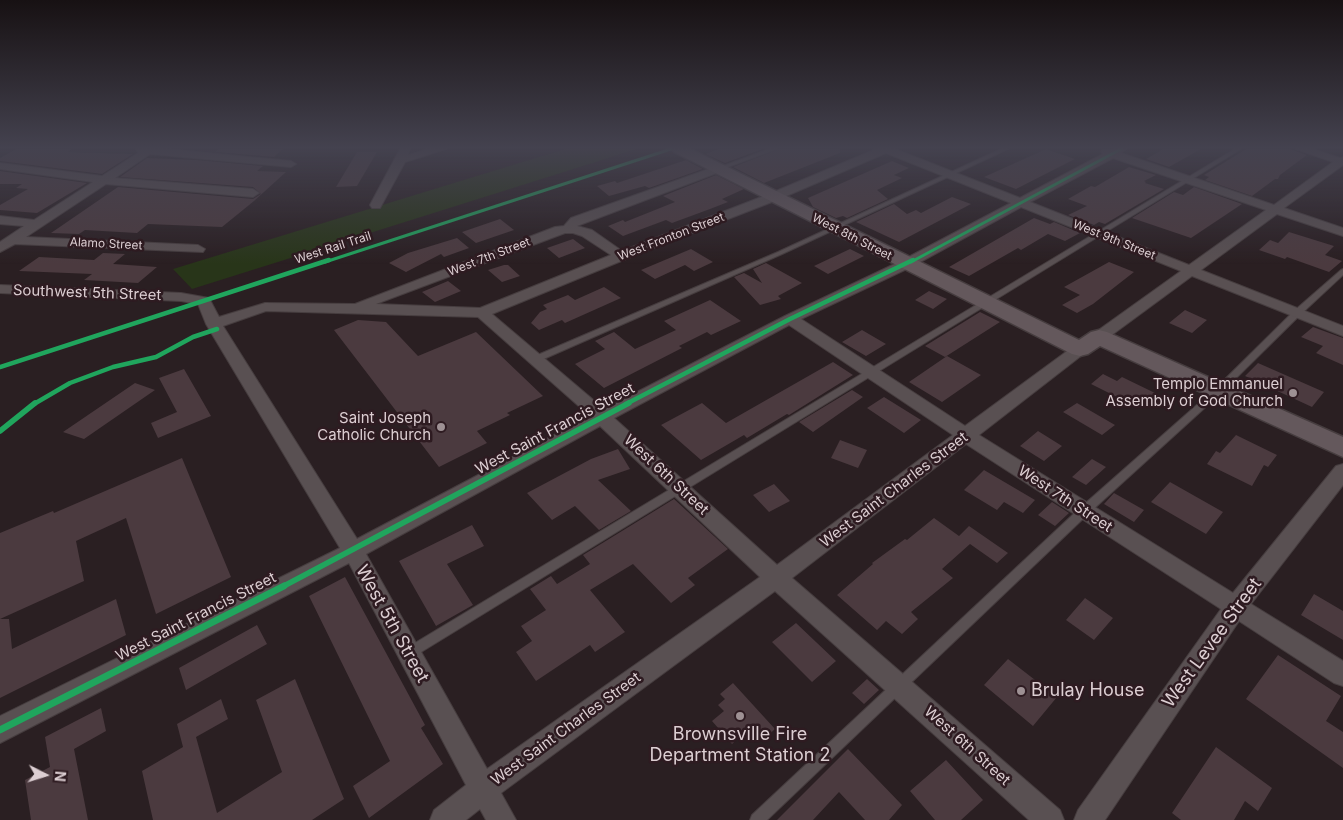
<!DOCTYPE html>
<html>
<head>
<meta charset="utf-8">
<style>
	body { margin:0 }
	#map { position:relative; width:1343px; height:820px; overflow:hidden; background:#2a1f22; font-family:Inter,sans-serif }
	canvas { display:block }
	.north { position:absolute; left:20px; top:750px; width:50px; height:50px; -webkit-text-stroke:4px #2e1b21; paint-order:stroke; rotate:95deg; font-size:14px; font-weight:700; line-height:20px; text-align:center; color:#dcced2 }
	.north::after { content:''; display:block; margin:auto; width:18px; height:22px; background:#dcced2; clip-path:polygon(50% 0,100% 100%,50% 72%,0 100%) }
</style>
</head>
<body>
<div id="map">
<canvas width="1343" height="820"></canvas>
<div class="north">N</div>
</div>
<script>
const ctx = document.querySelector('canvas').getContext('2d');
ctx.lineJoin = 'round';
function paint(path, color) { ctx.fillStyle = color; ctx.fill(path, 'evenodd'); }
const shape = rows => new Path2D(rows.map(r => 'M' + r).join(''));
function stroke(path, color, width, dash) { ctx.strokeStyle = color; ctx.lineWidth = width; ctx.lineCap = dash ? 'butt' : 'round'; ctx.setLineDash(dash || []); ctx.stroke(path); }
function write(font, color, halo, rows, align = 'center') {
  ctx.font = font + ' Inter,sans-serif'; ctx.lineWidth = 5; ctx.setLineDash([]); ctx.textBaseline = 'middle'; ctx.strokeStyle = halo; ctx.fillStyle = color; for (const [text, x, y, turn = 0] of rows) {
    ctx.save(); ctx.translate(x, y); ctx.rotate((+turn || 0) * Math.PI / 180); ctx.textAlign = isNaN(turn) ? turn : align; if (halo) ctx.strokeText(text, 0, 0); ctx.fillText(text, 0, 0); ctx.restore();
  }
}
const green = shape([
	[565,149,637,149,192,289,173,269]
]);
const building = shape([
	[16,149,72,149,68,152,133,154,102,174,0,161,0,158],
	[218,149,283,149,274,157,215,152],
	[718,149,763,149,725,163,705,154],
	[779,149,840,149,840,153,764,183,733,167],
	[1046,149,1075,159,1016,189,984,177],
	[1163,149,1201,149,1169,167,1146,159],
	[1246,149,1290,149,1307,155,1280,175,1278,179,1275,179,1252,196,1205,180,1209,177,1204,175],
	[357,152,377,152,357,186,336,187],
	[147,158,197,160,263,166,257,171,286,172,254,201,222,227,148,224,137,233,85,230,79,234,51,233,118,187,253,199,261,194,253,187,120,177],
	[686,160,703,169,649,188,645,186,609,196,597,186,615,181,617,183],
	[892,161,909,168,894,175,902,178,877,190,888,199,847,218,843,216,836,218,813,207,808,198],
	[1129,167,1156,175,1144,181,1146,182,1145,183,1164,189,1105,224,1099,222,1094,225,1068,215,1087,206,1068,199,1091,186,1095,187],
	[0,171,87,183,37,213,0,210,0,205,28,189,16,188,22,184,0,184],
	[716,175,744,189,722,199,728,202,710,209,672,223,666,220,623,236,608,226,623,220,625,222,675,202,663,196],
	[1194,187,1242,204,1191,238,1132,218,1174,192,1183,195],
	[952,197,971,204,899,242,856,222,894,204,907,214,916,210,921,213],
	[1034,218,1050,224,1054,222,1080,233,1065,241,1048,234,1021,250,1018,248,969,276,949,267],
	[500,219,514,230,476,243,462,232],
	[1289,232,1334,246,1325,255,1342,261,1329,272,1287,257,1285,259,1259,250,1270,240,1278,243],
	[457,238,469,248,444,257,441,254,406,272,389,263,408,253],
	[573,239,585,248,559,258,547,248],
	[691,249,713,262,694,271,685,265,655,279,641,270],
	[850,249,864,256,828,274,814,266],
	[103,253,125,254,113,264,157,267,138,283,84,280,92,274,19,271,39,257,94,260],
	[1109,262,1134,272,1093,304,1077,313,1062,305,1080,295,1064,287],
	[766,263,802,283,778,296,781,299,760,305,734,277,744,273,762,283,753,269],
	[504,265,508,265,520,276,502,282,488,270],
	[448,281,461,291,435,302,422,292],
	[604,287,621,298,565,323,562,320,539,330,531,323,540,312,547,309,543,305,568,295,575,300],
	[929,291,947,299,933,309,915,300],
	[710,300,741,321,711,335,707,332,679,346,682,348,604,388,575,364,605,349,595,341,614,332,635,349,676,330,664,321],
	[1185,310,1207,320,1192,333,1169,323],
	[980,312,1000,322,945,357,925,346],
	[358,320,386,322,418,356,476,332,543,396,507,413,510,415,477,431,487,443,439,467,334,330],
	[1313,327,1343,338,1343,365,1316,353,1323,346,1301,337],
	[862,330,886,344,866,356,842,342],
	[947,356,981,375,942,402,909,382],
	[833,362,853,375,789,415,787,414,747,438,744,435,701,460,661,425,702,403,726,423],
	[1258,363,1324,392,1312,407,1245,376],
	[184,369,211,416,158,438,151,423,177,412,159,378],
	[1103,374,1117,381,1122,377,1155,393,1139,408,1091,384],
	[135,383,155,390,84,439,63,432],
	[852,390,863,397,813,432,799,422],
	[884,397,921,420,904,433,867,408],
	[1077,403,1115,425,1102,435,1063,412],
	[1038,431,1062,446,1044,461,1020,446],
	[1236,435,1277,455,1268,467,1264,465,1252,486,1207,464,1216,451,1220,453],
	[840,440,867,450,858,468,831,458],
	[618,449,630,469,598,480,631,511,599,530,575,506,552,520,527,493,591,459],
	[182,458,231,577,156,614,126,518,76,541,84,581,0,619,0,533,53,511,54,513],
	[1092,459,1106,467,1086,485,1072,477],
	[984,470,1035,500,1023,513,1004,502,997,510,964,490],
	[1170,482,1223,512,1206,534,1151,502],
	[774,484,790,501,769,512,753,495],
	[1114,493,1144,510,1134,522,1104,504],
	[674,499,728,549,688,578,695,585,671,603,633,564,590,590,625,632,595,652,590,645,536,681,516,652,532,641,521,626,546,610,530,589,551,576,557,584,590,564,583,555],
	[1052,502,1069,513,1055,526,1038,515],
	[934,518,959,536,969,526,1008,553,997,563,970,544,942,569,953,578,911,612,918,619,902,634,886,621,877,630,837,595,873,564,872,563,905,539,907,540],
	[472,525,484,546,447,564,473,605,436,626,399,561],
	[345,577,425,725,421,728,443,764,369,818,353,786,390,761,309,596],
	[1314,594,1343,611,1343,640,1301,615],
	[1085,598,1113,618,1094,640,1066,620],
	[116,599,126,635,0,698,0,619,9,619,12,649],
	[796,623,836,661,812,682,772,642],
	[257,625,267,644,186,690,179,668],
	[1278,655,1341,696,1326,721,1343,732,1343,768,1246,699],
	[1008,659,1057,697,1033,726,984,685],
	[295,679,344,799,312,820,153,820,142,771,183,747,177,724,221,699,228,719,196,737,217,813,282,772,256,700],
	[867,679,879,690,864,704,852,693],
	[733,683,775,729,762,741,756,734,748,740,743,734,732,744,712,721,724,711,718,705,725,699,720,694],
	[101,708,106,731,74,749,88,820,31,820,25,780,50,767,45,737],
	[1216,747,1272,788,1258,811,1245,801,1234,820,1181,820,1172,813],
	[848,749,902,805,889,820,865,820,839,792,813,820,777,820],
	[946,760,983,800,961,820,935,820,910,791]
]);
const lane = shape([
	[769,149,777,149,720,170,715,169,769,149],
	[1001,149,1008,149,782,254,539,361,533,361,532,359,533,357,778,252,1001,149],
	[1235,149,1241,149,413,657,409,658,405,657,403,653,405,649,1235,149],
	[1343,269,1343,275,1300,315,1221,393,1088,514,767,820,750,820,752,815,1080,508,1215,389,1294,311,1341,270,1343,269]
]);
const street = shape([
	[136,149,167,149,291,161,296,164,291,167,150,154,115,178,253,189,259,193,253,197,106,184,26,237,198,245,205,249,203,252,15,244,0,252,0,242,24,226,0,224,0,216,34,220,93,182,0,169,0,163,102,176,138,153,136,149],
	[400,149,410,149,408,155,428,149,446,149,405,162,380,208,372,208,370,205,400,149],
	[876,149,895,149,1020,198,1103,154,1101,152,1102,150,1126,149,1121,153,1274,205,1333,162,1296,149,1313,149,1340,158,1343,157,1343,165,1284,208,1343,228,1343,236,1277,214,1201,270,1343,326,1343,336,1192,276,1105,340,1093,340,1091,337,1093,334,1181,271,1021,207,911,267,801,319,965,426,1074,346,1086,346,1088,349,1086,352,979,435,1233,593,1336,466,1343,464,1343,485,1251,604,1343,661,1343,686,1334,683,1239,621,1105,820,1074,820,1078,810,1221,609,966,444,792,578,1060,810,1064,820,1029,820,775,591,501,793,516,820,486,820,480,809,466,820,430,820,434,810,466,785,349,563,0,743,0,716,340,548,206,324,198,304,181,301,0,293,0,285,181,293,209,298,219,317,265,303,355,304,555,227,564,226,571,218,714,167,718,166,724,169,722,171,577,226,592,230,622,251,769,194,876,149],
	[886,153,1011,203,901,261,785,316,604,409,492,314,648,250,777,200,886,153],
	[1113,158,1266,210,1189,265,1030,202,1113,158],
	[565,233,573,233,582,236,611,255,480,308,376,304,565,233],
	[266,311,478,317,590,416,357,539,223,326,266,311],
	[789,325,953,435,777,565,614,418,789,325],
	[600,426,760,577,487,769,366,554,600,426]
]);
const secondary = shape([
	[672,149,691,149,1079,340,1091,332,1099,330,1107,332,1343,437,1343,457,1100,346,1088,354,1080,356,1072,354,674,152,672,149]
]);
const cyclewayFar3 = shape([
	[325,262,671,149],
	[911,262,1121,149]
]);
const cyclewayFar2 = shape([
	[0,367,329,260],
	[34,404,70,383,113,367,156,357,193,337,217,329],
	[626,404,790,319,913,260]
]);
const cyclewayFar1 = shape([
	[0,431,35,403],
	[282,587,629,403]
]);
const cycleway = shape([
	[0,730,284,586]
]);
const markers = [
	[1293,393,5,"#9e9194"],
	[441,427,5,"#9e9194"],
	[1021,691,5,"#9e9194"],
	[740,716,5,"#9e9194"]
];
const farStreetnames = [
	["West Fronton Street",671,237,-21],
	["West 8th Street",852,237,27],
	["West 9th Street",1114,240,22],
	["Alamo Street",106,244,3],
	["West Rail Trail",333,248,-18],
	["West 7th Street",489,257,-21]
];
const streetNames = [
	["Southwest 5th Street",87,293,2],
	["West Saint Francis Street",555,429,-28],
	["West 6th Street",666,475,43],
	["West Saint Charles Street",894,490,-37],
	["West 7th Street",1065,499,33],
	["West Saint Francis Street",196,617,-27],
	["West Saint Charles Street",566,729,-36],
	["West 6th Street",967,746,42]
];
const poiNames = [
	["Templo Emmanuel",1283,384],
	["Assembly of God Church",1283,401],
	["Saint Joseph",431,418],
	["Catholic Church",431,435]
];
const nearStreetnames = [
	["West 5th Street",392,624,61],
	["West Levee Street",1212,643,-54]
];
const nearPoinames = [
	["Brulay House",1031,691],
	["Brownsville Fire",740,735,"center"],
	["Department Station 2",740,756,"center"]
];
paint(green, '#283519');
paint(building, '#4b3a3f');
stroke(lane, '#463d3f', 2);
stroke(street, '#463d3f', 2);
stroke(secondary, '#463d3f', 3);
paint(lane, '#595052');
paint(street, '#595052');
paint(secondary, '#64585c');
stroke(cyclewayFar3, '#20a55d', 3);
stroke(cyclewayFar2, '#20a55d', 4.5);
stroke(cyclewayFar1, '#20a55d', 5.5);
stroke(cycleway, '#20a55d', 7);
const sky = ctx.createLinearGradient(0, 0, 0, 264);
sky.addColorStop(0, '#171113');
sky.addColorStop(0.56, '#44424f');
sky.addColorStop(1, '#44424f00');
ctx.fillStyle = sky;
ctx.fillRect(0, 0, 1343, 264);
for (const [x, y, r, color] of markers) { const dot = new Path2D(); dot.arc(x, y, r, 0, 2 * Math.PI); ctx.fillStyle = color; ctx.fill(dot); stroke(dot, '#2e1b21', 2); }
write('12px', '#dcced2', '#2e1b21', farStreetnames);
write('15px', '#dcced2', '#2e1b21', streetNames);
write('15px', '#dcced2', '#2e1b21', poiNames, 'right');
write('18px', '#dcced2', '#2e1b21', nearStreetnames);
write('18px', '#dcced2', '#2e1b21', nearPoinames, 'left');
</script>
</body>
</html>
